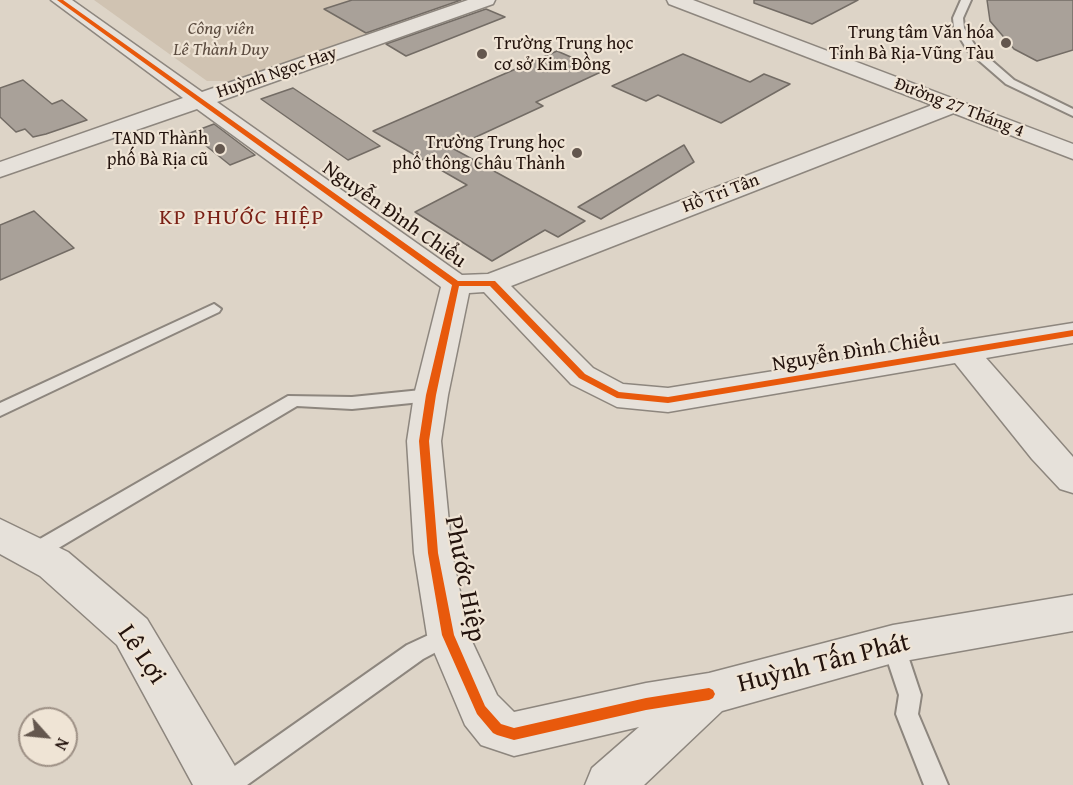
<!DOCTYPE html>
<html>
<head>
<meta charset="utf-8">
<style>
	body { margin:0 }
	#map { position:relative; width:1073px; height:785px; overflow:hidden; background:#ddd4c7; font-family:"Gentium Book Plus",serif }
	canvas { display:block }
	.north { position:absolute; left:18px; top:707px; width:60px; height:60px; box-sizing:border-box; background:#efe4d5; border:2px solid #9d9085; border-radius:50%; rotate:117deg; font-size:16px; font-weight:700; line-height:24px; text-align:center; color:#23130d }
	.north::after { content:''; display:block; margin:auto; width:21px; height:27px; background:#64574e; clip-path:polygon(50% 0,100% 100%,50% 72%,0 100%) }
</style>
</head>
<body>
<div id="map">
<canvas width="1073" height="785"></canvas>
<div class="north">N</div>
</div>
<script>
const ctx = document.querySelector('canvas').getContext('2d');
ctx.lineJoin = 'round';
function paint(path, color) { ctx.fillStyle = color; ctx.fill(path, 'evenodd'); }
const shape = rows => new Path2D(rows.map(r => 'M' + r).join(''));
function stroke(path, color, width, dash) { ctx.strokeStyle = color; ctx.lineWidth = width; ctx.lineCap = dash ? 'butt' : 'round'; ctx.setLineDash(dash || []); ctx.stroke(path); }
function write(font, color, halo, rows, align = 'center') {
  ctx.font = font + ' "Gentium Book Plus",serif'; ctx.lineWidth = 4.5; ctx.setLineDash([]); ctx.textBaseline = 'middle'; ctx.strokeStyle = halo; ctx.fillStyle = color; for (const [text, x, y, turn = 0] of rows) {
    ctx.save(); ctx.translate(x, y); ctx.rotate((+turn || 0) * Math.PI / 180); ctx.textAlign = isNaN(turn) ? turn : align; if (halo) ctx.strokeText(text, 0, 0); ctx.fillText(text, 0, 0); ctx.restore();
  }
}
const green = shape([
	[94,0,452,0,457,3,232,81,207,81]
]);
const building = shape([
	[352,0,461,0,366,33,324,9,352,0],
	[754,0,858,0,812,24,754,3,754,0],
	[987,0,1073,0,1073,50,1037,61,1014,49,990,21,987,0],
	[486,9,505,17,406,56,386,44,486,9],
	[557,51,603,71,536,102,543,106,452,148,585,221,558,237,545,230,492,261,415,212,467,185,373,131,557,51],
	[683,54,750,82,764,74,790,84,721,123,658,95,646,101,612,86,683,54],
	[23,80,52,104,62,100,87,120,46,134,33,137,25,129,16,132,0,117,0,88,23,80],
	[293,88,380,146,348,160,261,99,293,88],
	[214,124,255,155,230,165,190,133,214,124],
	[684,145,694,162,601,219,578,207,684,145],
	[34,211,74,248,0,280,0,225,34,211]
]);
const service = shape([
	[961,0,971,0,963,18,964,28,976,47,1014,80,1073,109,1073,116,1006,84,968,51,954,28,953,18,961,0],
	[214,304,221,309,219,312,0,416,0,403,214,304],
	[431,389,439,395,431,401,352,409,297,406,40,559,33,561,26,559,23,553,26,547,288,396,352,397,431,389],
	[448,626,455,628,458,635,455,642,423,659,247,785,215,785,219,777,407,645,448,626],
	[893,634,900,637,904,644,921,695,918,714,948,785,924,785,896,714,899,695,882,644,886,637,893,634]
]);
const minor = shape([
	[51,0,72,0,202,92,468,0,495,0,493,4,217,102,462,275,488,274,943,101,959,101,962,106,959,111,511,286,593,368,623,384,668,388,1073,323,1073,343,986,358,1073,457,1073,493,1060,489,1032,459,955,363,668,412,617,407,571,384,484,292,469,293,448,395,441,441,452,553,469,635,497,695,514,712,646,683,709,673,893,625,1073,595,1073,631,893,663,722,711,644,785,585,785,592,768,639,727,514,756,481,745,465,725,427,635,414,553,407,441,414,395,441,287,197,109,0,177,0,162,183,98,51,0],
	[0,519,68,552,147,619,236,768,243,785,193,785,117,645,40,576,0,554,0,519]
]);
const tertiary = shape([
	[667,0,693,0,1073,144,1073,159,669,4,667,0]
]);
const cycleway = shape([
	[57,0,63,0,458,281,495,281,585,374,619,392,668,397,1073,330,1073,336,668,403,617,398,579,378,490,286,459,286,436,395,429,441,438,553,454,635,485,706,501,724,514,728,646,698,709,688,713,690,715,694,713,698,709,700,646,710,514,740,497,735,493,733,477,714,442,635,428,553,419,441,426,395,452,285,57,0]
]);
const markers = [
	[1006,43,6,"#64574e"],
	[482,54,6,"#64574e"],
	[220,149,6,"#64574e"],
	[577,153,6,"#64574e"]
];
const farParknames = [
	["Công viên",221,29],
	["Lê Thành Duy",221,50]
];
const farPoinames = [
	["Trung tâm Văn hóa",994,33],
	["Tỉnh Bà Rịa-Vũng Tàu",994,54],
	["Trường Trung học",494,44,"left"],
	["cơ sở Kim Đồng",494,65,"left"],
	["TAND Thành",208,139],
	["phố Bà Rịa cũ",208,160],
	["Trường Trung học",565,143],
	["phổ thông Châu Thành",565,164]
];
const farStreetnames = [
	["Huỳnh Ngọc Hay",277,73,-19],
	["Đường 27 Tháng 4",959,108,21],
	["Hồ Tri Tân",721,194,-21]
];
const streetNames = [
	["Nguyễn Đình Chiểu",394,215,35],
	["Nguyễn Đình Chiểu",856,352,-9]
];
const neighbourhoodNames = [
	["KP PHƯỚC HIỆP",242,218]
];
const nearStreetnames = [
	["Phước Hiệp",464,579,79],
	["Lê Lợi",141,655,56],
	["Huỳnh Tấn Phát",824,664,-14]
];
paint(green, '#d0c3b2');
paint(building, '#a9a199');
stroke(building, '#736c65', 1.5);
stroke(service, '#8d867e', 4);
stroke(minor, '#8d867e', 3);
stroke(tertiary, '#8d867e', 3);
paint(service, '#e6e1da');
paint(minor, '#e6e1da');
paint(tertiary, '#e6e1da');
paint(cycleway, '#e8590c');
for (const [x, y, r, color] of markers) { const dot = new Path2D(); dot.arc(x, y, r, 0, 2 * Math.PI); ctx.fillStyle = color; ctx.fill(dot); stroke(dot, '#efe4d5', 2); }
write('italic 18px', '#5c4c40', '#efe4d5', farParknames);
write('18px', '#23130d', '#efe4d5', farPoinames, 'right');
write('18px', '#23130d', '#efe4d5', farStreetnames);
write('21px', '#23130d', '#efe4d5', streetNames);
ctx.letterSpacing = '1.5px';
write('22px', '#7a1f14', '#efe4d5', neighbourhoodNames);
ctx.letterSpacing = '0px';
write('26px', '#23130d', '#efe4d5', nearStreetnames);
</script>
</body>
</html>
